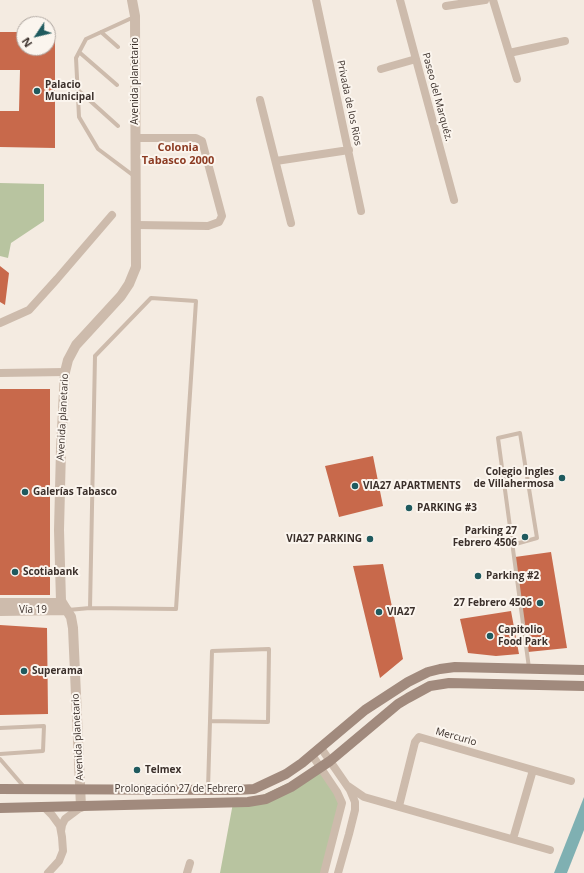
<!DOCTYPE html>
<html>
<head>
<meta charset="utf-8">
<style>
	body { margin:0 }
	#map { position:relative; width:584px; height:873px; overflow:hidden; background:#f4ebe1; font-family:"Open Sans",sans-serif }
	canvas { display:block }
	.north { position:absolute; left:16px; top:16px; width:40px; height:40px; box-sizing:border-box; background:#fbf5ee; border:1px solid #aea6a0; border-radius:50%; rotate:235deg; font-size:11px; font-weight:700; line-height:16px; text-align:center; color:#3b302b }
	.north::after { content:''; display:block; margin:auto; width:14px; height:18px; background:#1f5a5e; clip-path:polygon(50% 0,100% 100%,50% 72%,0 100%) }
</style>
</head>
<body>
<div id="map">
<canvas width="584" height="873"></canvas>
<div class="north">N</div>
</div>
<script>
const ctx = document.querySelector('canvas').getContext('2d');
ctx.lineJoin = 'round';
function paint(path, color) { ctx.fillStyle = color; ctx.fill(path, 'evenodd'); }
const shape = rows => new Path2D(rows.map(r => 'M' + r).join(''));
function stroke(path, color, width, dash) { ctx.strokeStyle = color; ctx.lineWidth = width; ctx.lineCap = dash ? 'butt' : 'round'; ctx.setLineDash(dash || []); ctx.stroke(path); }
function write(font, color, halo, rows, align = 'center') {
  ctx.font = font + ' "Open Sans",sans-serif'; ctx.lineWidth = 4; ctx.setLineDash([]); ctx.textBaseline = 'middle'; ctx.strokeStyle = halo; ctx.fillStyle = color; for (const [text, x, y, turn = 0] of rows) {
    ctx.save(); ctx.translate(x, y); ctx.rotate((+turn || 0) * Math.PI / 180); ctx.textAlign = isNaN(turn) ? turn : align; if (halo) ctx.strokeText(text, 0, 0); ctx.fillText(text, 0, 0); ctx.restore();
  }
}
const green = shape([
	[0,183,44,184,44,221,11,243,8,258,0,256],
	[320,768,342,800,324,873,220,873,233,803,248,802]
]);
const water = shape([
	[584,797,584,830,567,873,554,873]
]);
const building = shape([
	[0,32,24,32,24,48,48,48,48,32,55,32,55,148,0,147,0,111,19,111,20,70,0,70],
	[0,266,9,273,5,305,0,302],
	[0,389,50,389,50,595,0,595],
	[373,456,383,506,339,517,325,466],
	[551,552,567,648,528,652,515,557],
	[383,564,403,659,380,678,353,566],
	[511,611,519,654,496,656,468,653,460,619],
	[0,625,47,628,48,714,0,715]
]);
const service = shape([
	[134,17,86,39,76,58,79,117,98,149,134,176],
	[101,32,118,47],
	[79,52,117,85],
	[78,90,118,126],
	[512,545,537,538,520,433,498,438,529,668],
	[68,610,90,608,176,609,196,301,151,298,95,356,90,608],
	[0,728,44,726,43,751,0,754],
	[0,759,25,788],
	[208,789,210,721,212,651,269,649,268,722,210,721]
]);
const minor = shape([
	[316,0,361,211],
	[400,0,454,200],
	[493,0,517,79],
	[446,6,485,0],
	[509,53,565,41],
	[381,69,416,59],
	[260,100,291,223],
	[136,138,196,138,202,141,222,216,219,222,208,226,137,225],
	[276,161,349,150],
	[0,323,29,310,57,279,112,215],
	[0,373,65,372],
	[321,748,350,790,355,802,355,810,349,834,338,873],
	[312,755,337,792,342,803,324,873],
	[348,786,364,797,550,850],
	[399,806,415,742,419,737,571,781],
	[44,807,52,815,60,826,62,837,63,851,59,861,48,873],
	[61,831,62,825,65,819,81,807],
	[513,839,533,770],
	[187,873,190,863]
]);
const tertiary = shape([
	[0,603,62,603],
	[0,611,67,610],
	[81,807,73,628,71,617,61,601,59,530,61,449,65,372,68,360,76,345,121,296,129,284,136,267,135,16,132,0]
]);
const secondary = shape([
	[0,789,236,790,254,789,286,774,302,763,365,710,408,682,428,672,440,669,455,667,584,670],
	[0,808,248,802,266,799,291,787,330,761,398,704,408,698,430,686,449,683,584,686]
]);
const markers = [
	[37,91,4,"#1f5a5e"],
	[562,478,4,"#1f5a5e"],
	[355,486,4,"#1f5a5e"],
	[25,492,4,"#1f5a5e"],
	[409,508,4,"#1f5a5e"],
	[525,537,4,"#1f5a5e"],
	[370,539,4,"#1f5a5e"],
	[15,572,4,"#1f5a5e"],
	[478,576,4,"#1f5a5e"],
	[540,603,4,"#1f5a5e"],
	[379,612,4,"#1f5a5e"],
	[490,636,4,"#1f5a5e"],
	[24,671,4,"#1f5a5e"],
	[137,770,4,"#1f5a5e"]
];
const streetNames = [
	["Avenida planetario",135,81,-90],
	["Paseo del Marquéz.",437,97,75],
	["Privada de los Rios",349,103,78],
	["Avenida planetario",63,417,-87],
	["Vía 19",33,610],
	["Avenida planetario",78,737,-93],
	["Mercurio",456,737,16],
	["Prolongación 27 de Febrero",179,789]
];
const poiNames = [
	["Palacio",45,85],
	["Municipal",45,97],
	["Colegio Ingles",554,472,"right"],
	["de Villahermosa",554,484,"right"],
	["VIA27 APARTMENTS",363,486],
	["Galerías Tabasco",33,492],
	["PARKING #3",417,508],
	["Parking 27",517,531,"right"],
	["Febrero 4506",517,543,"right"],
	["VIA27 PARKING",362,539,"right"],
	["Scotiabank",23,572],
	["Parking #2",486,576],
	["27 Febrero 4506",532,603,"right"],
	["VIA27",387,612],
	["Capitolio",498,630],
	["Food Park",498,642],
	["Superama",32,671],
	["Telmex",145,770]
];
const neighbourhoodNames = [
	["Colonia",178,148],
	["Tabasco 2000",178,161]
];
paint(green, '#b8c4a0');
paint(water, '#7fb0b2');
paint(building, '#c8694b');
stroke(service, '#cdbbac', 4);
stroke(minor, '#cdbbac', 8);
stroke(tertiary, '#cdbbac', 10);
stroke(secondary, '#a18a7d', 10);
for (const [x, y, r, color] of markers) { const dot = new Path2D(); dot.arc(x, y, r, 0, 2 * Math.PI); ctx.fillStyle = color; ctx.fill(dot); stroke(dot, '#fbf5ee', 1.5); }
write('10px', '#3b302b', '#fbf5ee', streetNames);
write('bold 10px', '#3b302b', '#fbf5ee', poiNames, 'left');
write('bold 11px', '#8c3b22', '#fbf5ee', neighbourhoodNames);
</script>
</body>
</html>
